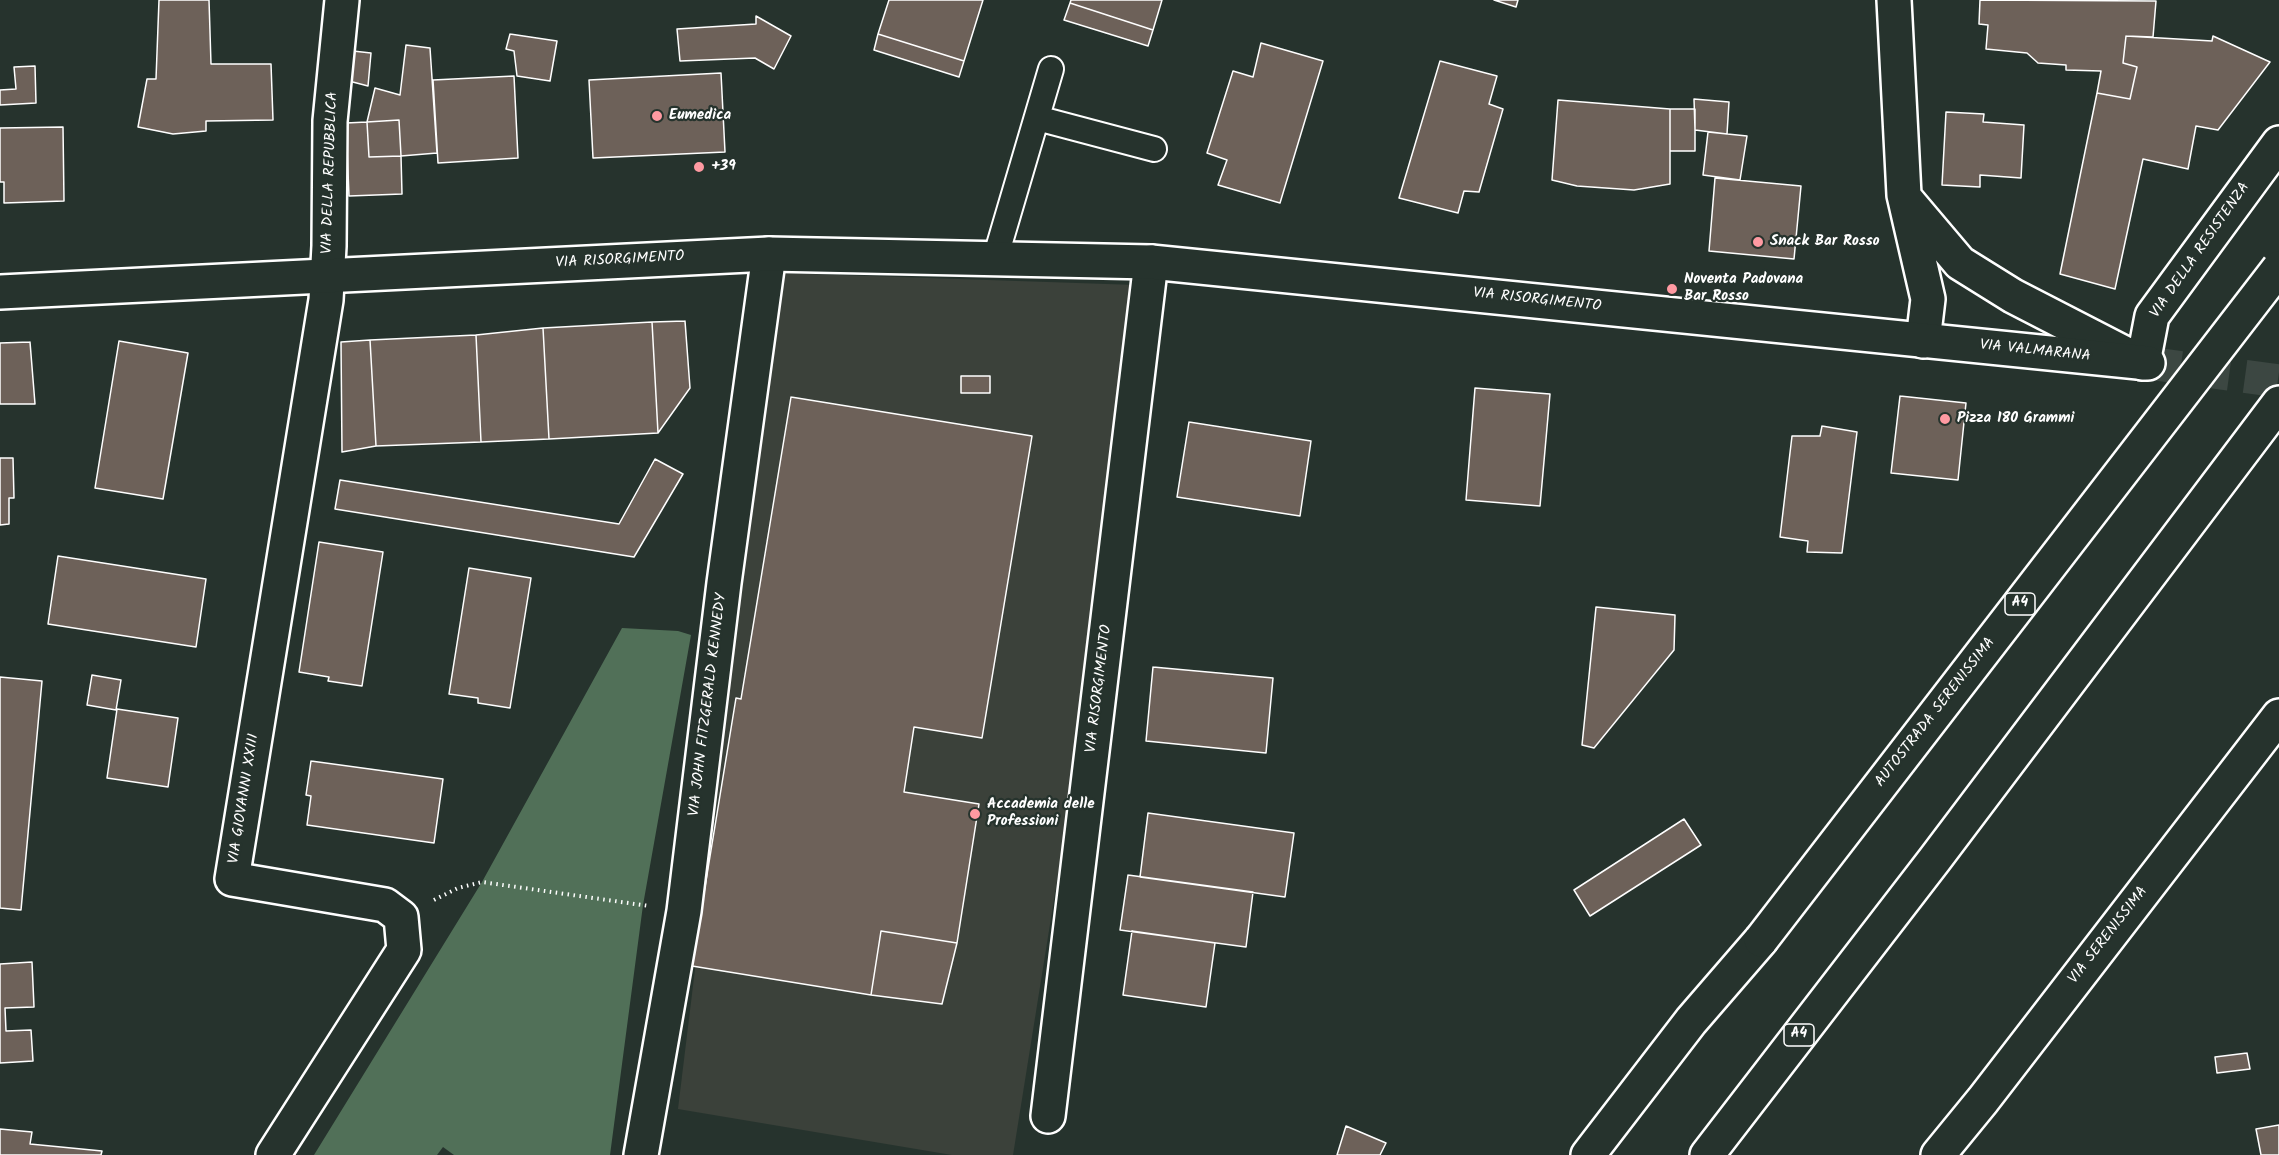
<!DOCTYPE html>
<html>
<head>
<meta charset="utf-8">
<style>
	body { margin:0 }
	canvas { display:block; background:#26332d }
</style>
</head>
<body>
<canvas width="2279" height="1155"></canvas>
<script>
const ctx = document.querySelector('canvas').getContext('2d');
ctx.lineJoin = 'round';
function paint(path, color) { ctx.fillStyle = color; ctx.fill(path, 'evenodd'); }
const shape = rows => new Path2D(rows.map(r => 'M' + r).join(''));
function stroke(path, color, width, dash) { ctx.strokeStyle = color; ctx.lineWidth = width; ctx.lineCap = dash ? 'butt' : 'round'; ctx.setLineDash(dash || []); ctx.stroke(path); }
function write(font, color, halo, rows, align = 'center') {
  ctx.font = font + ' Kalam,sans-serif'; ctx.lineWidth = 4.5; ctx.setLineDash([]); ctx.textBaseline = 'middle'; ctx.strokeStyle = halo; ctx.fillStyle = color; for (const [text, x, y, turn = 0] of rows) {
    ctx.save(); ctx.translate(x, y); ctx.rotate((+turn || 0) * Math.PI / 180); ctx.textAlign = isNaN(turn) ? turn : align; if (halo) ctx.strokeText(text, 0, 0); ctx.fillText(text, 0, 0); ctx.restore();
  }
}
const built = shape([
	[780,273,1136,285,1076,762,1013,1155,952,1155,678,1109]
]);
const green = shape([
	[622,628,678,631,691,635,643,905,610,1155,454,1155,443,1147,437,1155,314,1155,482,882]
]);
const building = shape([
	[159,0,209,0,211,64,271,64,273,120,206,121,206,131,173,134,138,127,147,79,156,79,159,0],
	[889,0,983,0,964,61,878,34,889,0],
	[1071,0,1162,0,1153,30,1070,3,1071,0],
	[1494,0,1518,0,1516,7,1494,0],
	[1980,0,2156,1,2153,37,2126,36,2123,63,2137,67,2130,99,2097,93,2101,71,2066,70,2066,65,2038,63,2027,53,1986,49,1988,25,1979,24,1980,0],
	[1070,3,1153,30,1148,46,1064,20,1070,3],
	[756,16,791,36,774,69,755,58,680,61,677,29,756,24,756,16],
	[510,34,557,41,550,81,517,76,514,51,506,49,510,34],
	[878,34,964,61,959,77,874,50,878,34],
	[2126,36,2212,41,2213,36,2270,62,2218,130,2196,126,2188,169,2143,159,2115,289,2060,274,2097,93,2130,99,2137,67,2123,63,2126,36],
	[1261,43,1323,61,1280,203,1218,185,1227,160,1207,153,1233,71,1253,77,1261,43],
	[406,45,430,48,437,153,401,156,399,120,367,122,375,88,400,95,406,45],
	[353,51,371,53,368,86,349,81,353,51],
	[1440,61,1497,76,1489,104,1503,109,1479,192,1464,191,1458,213,1399,198,1440,61],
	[35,66,36,103,0,105,0,90,16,89,14,67,35,66],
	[721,73,725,152,593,158,589,80,721,73],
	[514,76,518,158,438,163,433,80,514,76],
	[1694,99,1729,102,1727,134,1695,130,1694,99],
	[1558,100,1670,109,1670,184,1634,190,1577,186,1552,180,1558,100],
	[1670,109,1695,109,1695,151,1670,151,1670,109],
	[1946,112,1984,114,1983,122,2024,125,2021,178,1980,175,1980,187,1942,185,1946,112],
	[399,120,401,156,369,157,367,122,399,120],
	[367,122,369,157,401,156,402,194,349,196,346,123,367,122],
	[63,127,64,201,4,203,4,182,0,182,0,128,63,127],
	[1708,132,1747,136,1740,180,1703,175,1708,132],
	[1715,178,1801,186,1794,259,1709,251,1715,178],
	[685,321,690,388,658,433,652,322,685,321],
	[652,322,658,433,549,439,543,328,652,322],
	[543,328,549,439,481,442,476,335,543,328],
	[476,335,481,442,376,446,370,340,476,335],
	[370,340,376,446,342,452,341,342,370,340],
	[119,341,188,353,163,499,95,488,119,341],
	[30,342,35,404,0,404,0,343,30,342],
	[961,376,990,376,990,393,961,393,961,376],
	[1475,388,1550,394,1540,506,1466,500,1475,388],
	[1900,396,1966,403,1958,480,1891,473,1900,396],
	[791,397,1032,436,982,738,914,727,904,792,979,804,957,943,881,931,871,995,692,966,736,698,741,699,791,397],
	[1189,422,1311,441,1300,516,1177,497,1189,422],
	[1822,426,1857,432,1842,553,1807,552,1808,541,1780,537,1792,436,1820,436,1822,426],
	[0,458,13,458,14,498,9,498,9,524,0,525,0,458],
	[655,459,683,474,634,557,335,509,340,480,619,524,655,459],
	[319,542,383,552,362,686,328,681,329,677,299,672,319,542],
	[58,556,206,579,196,647,48,624,58,556],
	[469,568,531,578,510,708,478,703,478,698,449,694,469,568],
	[1596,607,1675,615,1674,650,1594,748,1582,745,1596,607],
	[1153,667,1273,678,1266,753,1146,741,1153,667],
	[92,675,121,680,116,710,87,705,92,675],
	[0,677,42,681,21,910,0,908,0,677],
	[117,709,178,718,168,787,107,778,117,709],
	[311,761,443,779,434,843,307,825,311,796,306,795,311,761],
	[1148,813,1294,833,1285,897,1140,877,1148,813],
	[1684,819,1701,845,1590,916,1574,890,1684,819],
	[1128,875,1253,892,1246,947,1120,930,1128,875],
	[881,931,957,943,942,1004,871,995,881,931],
	[1132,931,1215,943,1206,1007,1123,995,1132,931],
	[32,962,34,1007,5,1008,6,1031,31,1030,33,1061,0,1063,0,964,32,962],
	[2247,1053,2250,1069,2217,1073,2215,1057,2247,1053],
	[2279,1125,2279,1155,2261,1155,2256,1129,2279,1125],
	[1346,1126,1386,1143,1380,1155,1337,1155,1346,1126],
	[0,1129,32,1132,30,1144,102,1151,101,1155,0,1155,0,1129]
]);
const tertiaryTunnel = shape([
	[2148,363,2279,381]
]);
const path = shape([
	[434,900,458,888,482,882,649,906]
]);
const service = shape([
	[1037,118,1154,149],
	[995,259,1051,69]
]);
const minor = shape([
	[1894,0,1904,195,1928,299,1923,341],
	[1905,198,1960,263,2013,296,2143,363,2152,316,2279,143],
	[1048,1116,1151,262],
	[273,1155,404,950,401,917,385,905,232,879,326,300,329,246,330,121,342,0],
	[641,1155,684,911,724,583,769,254]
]);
const tertiary = shape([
	[0,292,769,254,1151,262,2148,363],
	[1938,1155,1983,1100,2279,716]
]);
const motorway = shape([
	[1588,1155,1691,1021,1761,940],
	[1707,1155,1935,859,2279,403]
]);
const motorwayBridge = shape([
	[1761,940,2279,268]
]);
const markers = [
	[657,116,6,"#ff9aa2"],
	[699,167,6,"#ff9aa2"],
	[1758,242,6,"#ff9aa2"],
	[1672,289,6,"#ff9aa2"],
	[1945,419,6,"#ff9aa2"],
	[975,814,6,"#ff9aa2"]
];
const shields = [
	[2020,604,30],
	[1799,1035,30]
];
const shieldNames = [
	["A4",2020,604],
	["A4",1799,1035]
];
const poiNames = [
	["Eumedica",669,116],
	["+39",711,167],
	["Snack Bar Rosso",1770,242],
	["Noventa Padovana",1684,280],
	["Bar Rosso",1684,297],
	["Pizza 180 Grammi",1957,419],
	["Accademia delle",987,805],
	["Professioni",987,822]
];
const streetNames = [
	["VIA DELLA REPUBBLICA",331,173,-88],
	["VIA DELLA RESISTENZA",2201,251,-55],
	["VIA RISORGIMENTO",620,261,-3],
	["VIA RISORGIMENTO",1537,301,6],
	["VIA VALMARANA",2035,352,6],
	["VIA RISORGIMENTO",1100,689,-83],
	["VIA JOHN FITZGERALD KENNEDY",709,705,-83],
	["AUTOSTRADA SERENISSIMA",1936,713,-52],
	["VIA GIOVANNI XXIII",245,799,-81],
	["VIA SERENISSIMA",2109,936,-52]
];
paint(built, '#3b413a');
paint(green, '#517058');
paint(building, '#6d6159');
stroke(building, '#fff', 1.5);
stroke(tertiaryTunnel, '#3c4742', 33, [33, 16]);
stroke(service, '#fff', 28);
stroke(minor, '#fff', 38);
stroke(tertiary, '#fff', 38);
stroke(motorway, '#fff', 38);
stroke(path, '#fff', 4, [1.5, 4.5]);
stroke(service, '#26332d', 24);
stroke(minor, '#26332d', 33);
stroke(tertiary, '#26332d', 33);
stroke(motorway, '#26332d', 33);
stroke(motorwayBridge, '#fff', 38, []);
stroke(motorwayBridge, '#26332d', 33);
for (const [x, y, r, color] of markers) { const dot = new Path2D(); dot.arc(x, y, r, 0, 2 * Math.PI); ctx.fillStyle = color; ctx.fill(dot); stroke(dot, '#26332d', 2); }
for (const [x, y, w] of shields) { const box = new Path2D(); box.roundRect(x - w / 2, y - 11, w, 22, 4.5); ctx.fillStyle = '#26332d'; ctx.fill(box); stroke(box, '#fff', 1.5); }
write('bold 14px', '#fff', null, shieldNames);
write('bold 15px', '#fff', '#26332d', poiNames, 'left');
write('15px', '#fff', '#26332d', streetNames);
</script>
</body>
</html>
